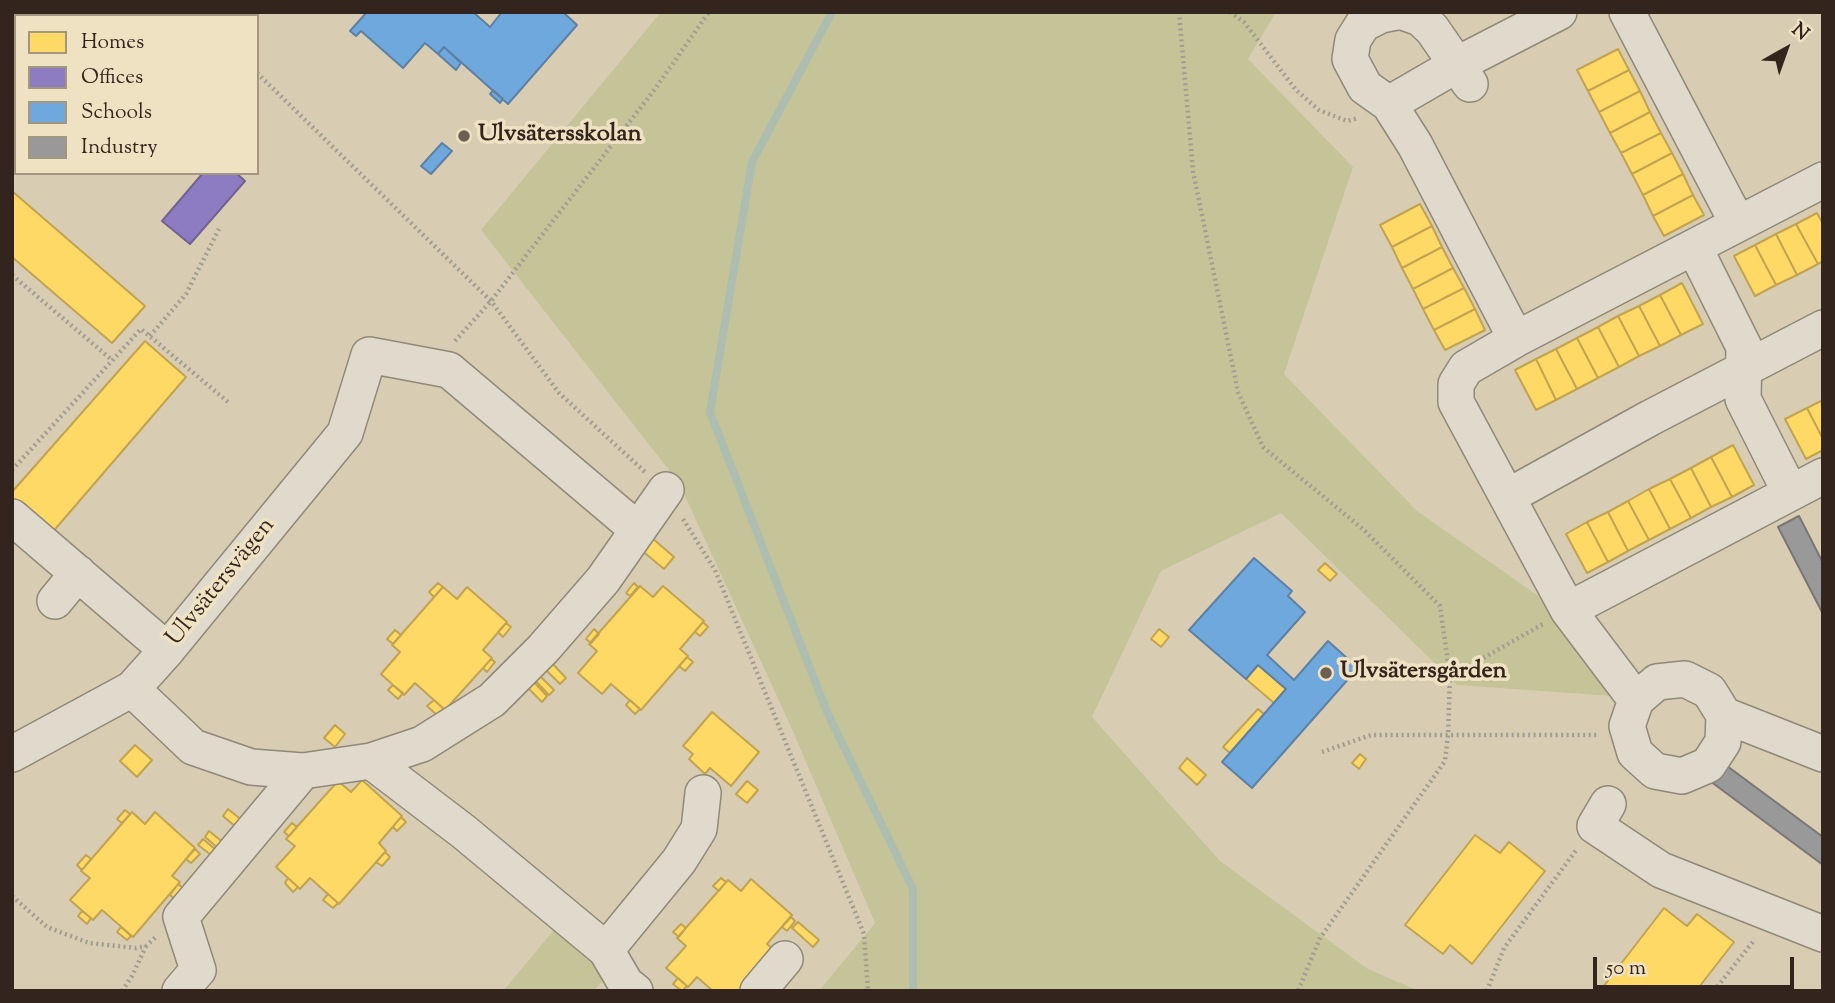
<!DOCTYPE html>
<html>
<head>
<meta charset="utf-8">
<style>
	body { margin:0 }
	#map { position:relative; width:1835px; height:1003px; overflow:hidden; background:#d8cdb2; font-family:"Sorts Mill Goudy",serif }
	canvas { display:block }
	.frame { position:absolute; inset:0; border:14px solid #33241d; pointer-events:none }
	.legend { position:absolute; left:14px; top:14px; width:245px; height:161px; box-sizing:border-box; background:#efe2c3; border:2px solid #a49681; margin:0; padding:9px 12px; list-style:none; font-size:21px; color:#33241d }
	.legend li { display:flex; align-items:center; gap:14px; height:35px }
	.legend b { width:35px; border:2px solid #a49681 }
	.north { position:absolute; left:1751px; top:14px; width:70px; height:70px; -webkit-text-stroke:5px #efe2c3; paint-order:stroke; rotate:40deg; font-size:19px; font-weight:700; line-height:28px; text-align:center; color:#33241d }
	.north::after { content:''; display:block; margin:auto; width:24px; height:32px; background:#33241d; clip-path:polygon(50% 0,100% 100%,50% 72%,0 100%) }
	.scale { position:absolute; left:1593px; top:957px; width:201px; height:32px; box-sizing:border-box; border:4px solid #33241d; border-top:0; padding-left:9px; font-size:21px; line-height:24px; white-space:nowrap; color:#33241d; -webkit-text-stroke:5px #efe2c3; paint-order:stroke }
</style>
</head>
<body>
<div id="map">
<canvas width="1835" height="1003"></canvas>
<div class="frame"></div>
<ul class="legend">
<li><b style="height:19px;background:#ffd966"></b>Homes</li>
<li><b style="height:19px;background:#8e7cc3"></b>Offices</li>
<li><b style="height:19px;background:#6fa8dc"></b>Schools</li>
<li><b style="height:19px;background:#999"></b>Industry</li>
</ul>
<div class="north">N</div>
<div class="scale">50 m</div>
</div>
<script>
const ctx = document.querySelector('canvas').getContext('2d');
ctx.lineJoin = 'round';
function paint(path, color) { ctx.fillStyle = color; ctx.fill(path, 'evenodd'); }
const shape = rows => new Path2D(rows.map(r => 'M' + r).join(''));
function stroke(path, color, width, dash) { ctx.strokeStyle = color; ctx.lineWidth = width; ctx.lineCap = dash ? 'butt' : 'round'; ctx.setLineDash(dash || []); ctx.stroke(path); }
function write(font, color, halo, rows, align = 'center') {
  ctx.font = font + ' "Sorts Mill Goudy",serif'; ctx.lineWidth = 7; ctx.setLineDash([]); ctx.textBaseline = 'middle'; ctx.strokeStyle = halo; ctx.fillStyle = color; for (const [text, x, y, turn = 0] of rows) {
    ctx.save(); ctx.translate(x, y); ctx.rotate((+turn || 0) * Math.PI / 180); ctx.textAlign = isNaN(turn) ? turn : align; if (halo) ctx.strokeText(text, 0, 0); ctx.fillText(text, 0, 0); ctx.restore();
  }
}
const green = shape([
	[661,12,1276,12,1248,59,1353,167,1284,374,1417,511,1537,595,1613,696,1457,685,1281,513,1161,571,1092,717,1220,861,1368,969,1419,991,819,991,875,923,791,727,679,483,481,230],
	[554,930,607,976,594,991,503,991]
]);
const homes = shape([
	[1618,49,1629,70,1588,91,1577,70,1618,49],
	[1629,70,1640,91,1599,112,1588,91,1629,70],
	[1640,91,1650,112,1610,133,1599,112,1640,91],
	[1650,112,1661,133,1621,153,1610,133,1650,112],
	[1661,133,1672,153,1632,174,1621,153,1661,133],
	[1672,153,1683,174,1643,195,1632,174,1672,153],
	[1683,174,1693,195,1653,216,1643,195,1683,174],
	[12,191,145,306,112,343,12,257,12,191],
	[1693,195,1704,215,1664,236,1653,216,1693,195],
	[1420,204,1432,226,1392,247,1380,225,1420,204],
	[1817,213,1823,224,1823,261,1818,264,1796,224,1817,213],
	[1796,224,1818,264,1797,275,1776,234,1796,224],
	[1432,226,1442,247,1402,268,1392,247,1432,226],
	[1776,234,1797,275,1776,285,1755,245,1776,234],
	[1755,245,1776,285,1755,296,1734,256,1755,245],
	[1442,247,1453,268,1413,289,1402,268,1442,247],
	[1453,268,1464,288,1423,309,1413,289,1453,268],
	[1682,283,1703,324,1681,335,1660,295,1682,283],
	[1464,288,1475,309,1434,330,1423,309,1464,288],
	[1660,295,1681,335,1660,346,1639,306,1660,295],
	[1639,306,1660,346,1639,356,1618,316,1639,306],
	[1475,309,1485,330,1445,350,1434,330,1475,309],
	[1618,316,1639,356,1619,367,1598,327,1618,316],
	[1598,327,1619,367,1598,378,1577,338,1598,327],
	[1577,338,1598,378,1577,389,1556,349,1577,338],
	[145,341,186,377,51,534,12,501,12,492,145,341],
	[1556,349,1577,389,1556,400,1536,359,1556,349],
	[1536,359,1556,400,1536,410,1515,370,1536,359],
	[1823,400,1823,439,1807,408,1823,400],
	[1807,408,1823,439,1823,450,1806,459,1785,419,1807,408],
	[1733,445,1754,485,1732,497,1711,457,1733,445],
	[1711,457,1732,497,1711,507,1691,468,1711,457],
	[1691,468,1711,507,1691,518,1670,479,1691,468],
	[1670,479,1691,518,1670,529,1649,489,1670,479],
	[1649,489,1670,529,1649,540,1628,501,1649,489],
	[1628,501,1649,540,1628,551,1608,512,1628,501],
	[1608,512,1628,551,1608,562,1587,522,1608,512],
	[1587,522,1608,562,1587,573,1566,534,1587,522],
	[644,531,674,557,664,569,633,543,644,531],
	[1325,563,1337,574,1330,581,1318,570,1325,563],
	[438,583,443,587,434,597,429,592,438,583],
	[634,583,638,587,630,596,626,593,634,583],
	[640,586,653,597,663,586,704,621,680,649,688,656,641,710,611,684,602,694,578,673,597,651,589,644,640,586],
	[443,587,457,599,467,587,507,622,483,650,492,658,445,710,415,683,404,695,381,674,400,652,392,645,443,587],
	[703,622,708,627,700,636,695,632,703,622],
	[506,623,511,627,503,637,498,632,506,623],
	[594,629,599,634,591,643,586,639,594,629],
	[1159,629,1169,637,1161,647,1151,639,1159,629],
	[395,630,401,635,393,644,387,639,395,630],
	[687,657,693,662,685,671,679,666,687,657],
	[491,659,495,662,487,672,483,668,491,659],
	[548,659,566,678,560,684,542,666,548,659],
	[1258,665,1286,689,1274,703,1246,679,1258,665],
	[536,672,554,690,549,695,531,676,536,672],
	[530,678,547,696,542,702,524,684,530,678],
	[393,685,403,693,398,699,388,690,393,685],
	[434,700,444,709,438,716,427,706,434,700],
	[630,700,640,709,635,714,626,705,630,700],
	[1258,709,1264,714,1230,753,1223,747,1258,709],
	[712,712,759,752,731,786,710,768,705,774,689,759,693,754,683,746,712,712],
	[335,725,345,734,335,747,324,738,335,725],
	[135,745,152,760,137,777,120,761,135,745],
	[1360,754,1366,759,1359,769,1352,763,1360,754],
	[1187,758,1206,775,1197,785,1179,768,1187,758],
	[362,780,402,816,379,843,386,851,339,904,310,878,300,889,276,867,295,846,286,839,338,781,351,792,362,780],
	[747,781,758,790,747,803,736,794,747,781],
	[228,809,249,826,243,833,223,816,228,809],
	[125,810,130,814,122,823,117,819,125,810],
	[132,812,145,824,155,812,195,848,172,876,180,882,133,937,102,910,93,920,70,900,90,878,81,871,132,812],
	[401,817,406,822,397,831,393,827,401,817],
	[292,823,297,827,289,836,284,832,292,823],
	[209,831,230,848,225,854,205,837,209,831],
	[1475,835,1500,853,1509,842,1545,871,1472,964,1450,945,1443,954,1405,925,1475,835],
	[203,839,223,856,219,861,198,845,203,839],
	[195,849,200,854,191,863,186,859,195,849],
	[385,852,390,857,382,866,376,862,385,852],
	[86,855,91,859,82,870,77,865,86,855],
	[288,878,298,887,293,892,285,883,288,878],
	[721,878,726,882,719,891,713,886,721,878],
	[751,879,792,915,767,944,775,951,740,991,713,991,697,977,688,987,666,968,686,946,677,938,728,880,741,891,751,879],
	[178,884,183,888,175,899,170,895,178,884],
	[328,894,338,903,333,908,323,900,328,894],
	[1664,908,1687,926,1697,914,1734,942,1696,991,1600,991,1664,908],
	[82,911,91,918,87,924,78,916,82,911],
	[791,917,795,921,787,931,782,927,791,917],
	[798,922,819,940,813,947,792,928,798,922],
	[681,924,686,928,679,937,673,932,681,924],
	[121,927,131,936,127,940,117,932,121,927],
	[678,978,687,986,682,991,673,984,678,978]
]);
const offices = shape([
	[203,173,236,173,245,181,190,244,162,221,203,173]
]);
const schools = shape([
	[367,12,473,12,490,27,502,12,563,12,577,25,508,104,444,47,438,54,425,43,403,68,361,31,356,36,350,31,367,12],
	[444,47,461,63,456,70,438,54,444,47],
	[493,90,503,99,500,103,490,94,493,90],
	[442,143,452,151,431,174,421,166,442,143],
	[1254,558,1292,591,1288,596,1305,612,1267,655,1294,680,1328,641,1358,668,1252,788,1222,762,1286,689,1258,665,1246,679,1189,630,1254,558]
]);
const industry = shape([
	[1799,516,1823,563,1823,614,1778,527,1799,516],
	[1723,763,1823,837,1823,865,1710,781,1723,763]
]);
const stream = shape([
	[832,12,752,162,710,412,827,712,913,889,913,991]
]);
const path = shape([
	[162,12,172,16],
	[1179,12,1193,171,1238,392,1263,447,1364,530,1440,606,1450,677,1448,735,1445,761,1320,938,1298,991],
	[1230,12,1244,22,1296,90,1319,110,1347,121,1358,118],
	[257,73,491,301,559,393,645,472],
	[12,275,112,360],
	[150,336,186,294,219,229],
	[455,341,491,301,655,89,709,12],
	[12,470,141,329,228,402],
	[683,519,715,570,864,934,868,991],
	[1450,677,1543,624],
	[1322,752,1371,735,1598,735],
	[12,896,47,927,89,943,136,948,146,946,157,936],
	[122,991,132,976,146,946],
	[1487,991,1504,948,1577,849],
	[1714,991,1755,939]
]);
const minor = shape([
	[1396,12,1381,15,1363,24,1353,40,1350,59,1365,87,1389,104,1458,64,1559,12],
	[1403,12,1420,18,1432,29,1470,84],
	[1627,12,1738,224],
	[1389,104,1415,145,1516,339,1466,368,1456,384,1456,402,1568,610,1823,476],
	[1694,247,1744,347,1743,399,1790,492],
	[1516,339,1823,180],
	[1507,497,1650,418,1823,328],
	[12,517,167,650],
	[55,601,78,573],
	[1568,610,1636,700],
	[132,689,193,747,251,767,303,771,371,761,422,744,492,700,543,649,603,580,666,490],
	[1724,715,1723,742,1708,765,1682,776,1655,771,1635,753,1627,726,1636,700,1657,682,1685,679,1709,691,1724,715,1823,754],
	[12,754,132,689,167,650,345,433,369,355,449,370,638,530],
	[371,761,464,832,606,950,626,984,635,991],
	[1608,804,1595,826,1661,870,1823,934],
	[606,950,679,861,699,829,703,793],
	[180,991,198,970,181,917,303,771],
	[758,991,785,959]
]);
const markers = [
	[464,136,7,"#6d5f51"],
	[1326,673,7,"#6d5f51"]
];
const poiNames = [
	["Ulvsätersskolan",478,136],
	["Ulvsätersgården",1340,673]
];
const streetNames = [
	["Ulvsätersvägen",222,583,-51]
];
paint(green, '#c5c499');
paint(homes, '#ffd966');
stroke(homes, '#c2a350', 2);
paint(offices, '#8e7cc3');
stroke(offices, '#736291', 2);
paint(schools, '#6fa8dc');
stroke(schools, '#5d80a3', 2);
paint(industry, '#999');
stroke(industry, '#7a7674', 2);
stroke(stream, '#adbdb0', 8);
stroke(minor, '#908878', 38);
stroke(path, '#a29d92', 4.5, [2, 3.5]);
stroke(minor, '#e0dacc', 35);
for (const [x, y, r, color] of markers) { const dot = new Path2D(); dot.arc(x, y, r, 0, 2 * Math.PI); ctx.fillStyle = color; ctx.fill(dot); stroke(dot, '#efe2c3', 2.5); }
write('bold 24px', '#33241d', '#efe2c3', poiNames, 'left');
write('24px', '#33241d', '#efe2c3', streetNames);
</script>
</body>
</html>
